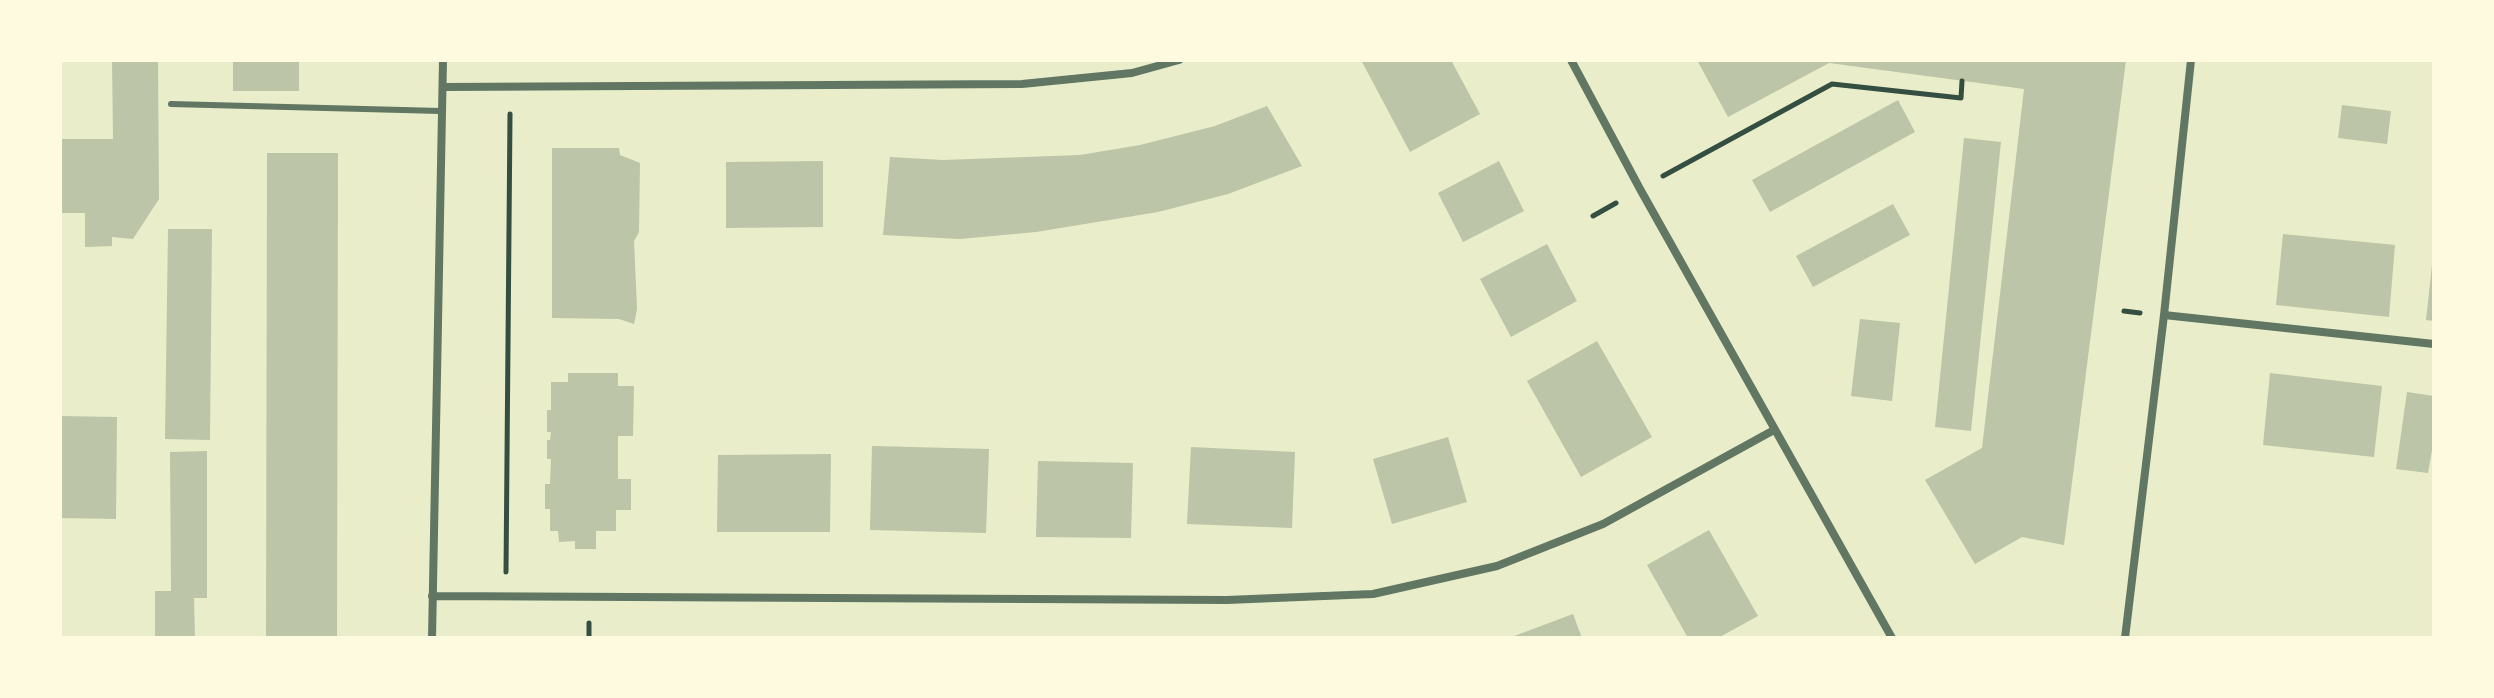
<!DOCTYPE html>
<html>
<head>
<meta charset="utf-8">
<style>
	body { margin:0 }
	#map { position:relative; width:2494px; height:698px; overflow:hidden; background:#e9edc9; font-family:Figtree,sans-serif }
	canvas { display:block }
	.frame { position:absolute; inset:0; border:62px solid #fefae0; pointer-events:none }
</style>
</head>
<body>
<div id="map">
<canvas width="2494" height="698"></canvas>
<div class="frame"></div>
</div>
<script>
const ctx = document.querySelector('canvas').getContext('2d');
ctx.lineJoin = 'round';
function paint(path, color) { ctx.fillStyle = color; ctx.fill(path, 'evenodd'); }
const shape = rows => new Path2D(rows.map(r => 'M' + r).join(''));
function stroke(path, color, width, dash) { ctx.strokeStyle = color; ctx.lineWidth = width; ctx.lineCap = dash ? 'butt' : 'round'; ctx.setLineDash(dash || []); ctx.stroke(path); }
const building = shape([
	[112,60,158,60,159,199,133,239,112,237,112,246,85,247,85,213,60,213,60,139,113,139],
	[233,60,299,60,299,91,233,91],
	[1361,60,1451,60,1480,114,1410,152],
	[1697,60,2126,60,2064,545,2022,537,1975,564,1925,480,1982,448,2024,89,1829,63,1728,117],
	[1898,100,1915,132,1770,212,1752,180],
	[2342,105,2391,111,2387,144,2338,138],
	[1267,106,1302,166,1228,194,1158,212,1036,232,960,239,883,235,890,157,943,160,1080,155,1140,145,1215,126],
	[1964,138,2001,142,1971,431,1935,427],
	[552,148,619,148,620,155,640,163,639,232,634,241,637,309,634,324,619,319,552,318],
	[267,153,338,153,337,638,266,638],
	[823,161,823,227,726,228,726,162],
	[1499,161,1524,211,1463,242,1438,193],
	[1893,204,1910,235,1813,287,1796,256],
	[168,229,212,229,210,440,165,439],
	[2283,234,2395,245,2389,317,2276,305],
	[1547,244,1577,301,1511,337,1480,279],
	[2432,265,2434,265,2434,321,2426,320],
	[1860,319,1900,323,1892,401,1851,396],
	[1597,341,1652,437,1581,477,1527,381],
	[568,373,618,373,618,386,634,386,633,436,618,436,618,479,631,479,631,510,616,510,616,531,596,531,596,549,575,549,575,541,559,542,558,531,550,531,550,509,545,509,545,484,550,484,551,459,547,459,547,440,550,440,551,432,547,432,547,410,551,410,551,382,568,382],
	[2270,373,2382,386,2374,457,2263,445],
	[2407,392,2434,396,2434,450,2432,450,2428,473,2396,469],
	[60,416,117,417,116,519,60,518],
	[1448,437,1467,502,1392,524,1373,459],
	[872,446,989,449,986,533,870,530],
	[1191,447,1295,452,1292,528,1187,524],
	[207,451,207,598,194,598,195,638,155,638,155,591,171,591,170,452],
	[831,454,830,532,717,532,718,455],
	[1038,461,1133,463,1131,538,1036,537],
	[1709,530,1758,616,1718,638,1688,638,1647,565],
	[1573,614,1582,638,1509,638]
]);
const path = shape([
	[1663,176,1832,84,1961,98,1962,81],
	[1593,216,1616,203],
	[2124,311,2140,313],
	[506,572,510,114],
	[589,638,589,623]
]);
const service = shape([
	[171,104,441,111]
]);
const minor = shape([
	[1571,60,1640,189,1892,638],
	[443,87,1022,84,1132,73,1179,60],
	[2164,315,2434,344],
	[432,596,1227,600,1373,594,1497,566,1603,524,1774,430],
	[432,638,443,60],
	[2125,638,2164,315,2191,60]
]);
paint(building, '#bcc5a7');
stroke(path, '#344e41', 5);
stroke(service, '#617663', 6);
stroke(minor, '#617663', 8);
</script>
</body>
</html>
